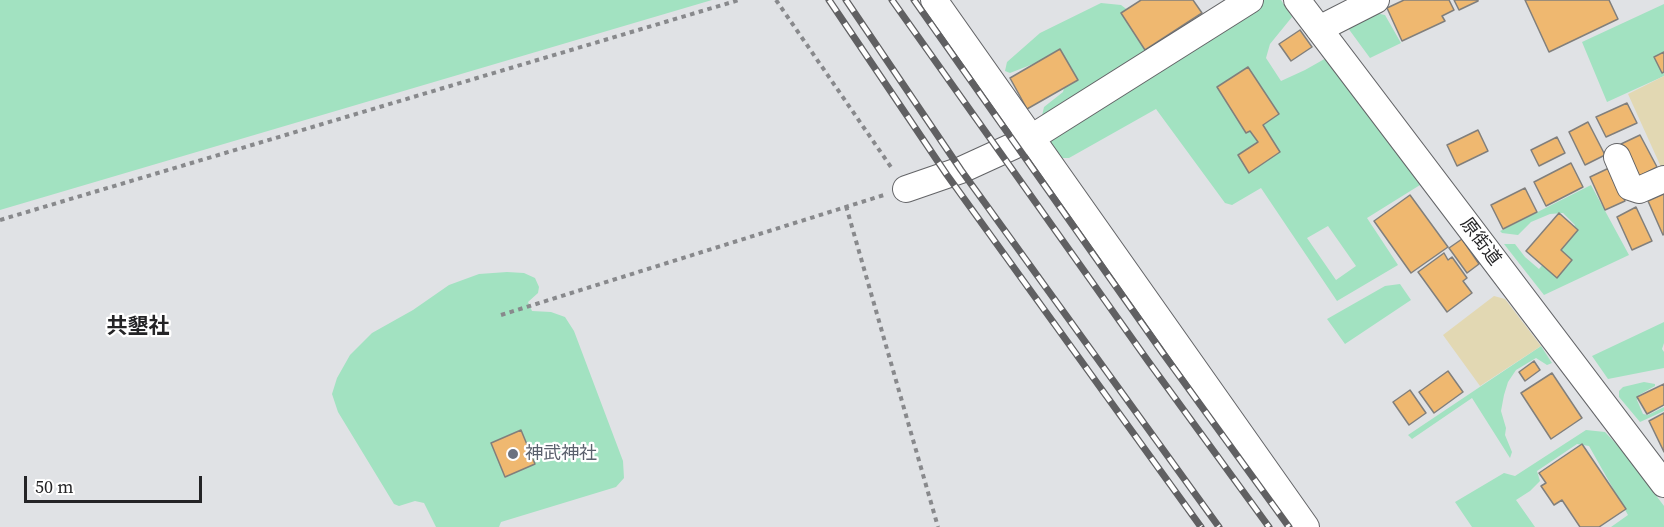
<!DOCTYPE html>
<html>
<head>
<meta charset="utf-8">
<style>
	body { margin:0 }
	#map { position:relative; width:1664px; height:527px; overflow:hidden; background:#e0e2e5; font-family:"Source Serif 4",serif }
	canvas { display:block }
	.scale { position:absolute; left:24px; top:476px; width:178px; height:27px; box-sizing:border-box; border:3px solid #242426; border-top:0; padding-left:8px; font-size:18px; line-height:21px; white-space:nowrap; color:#242426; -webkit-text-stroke:4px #fff; paint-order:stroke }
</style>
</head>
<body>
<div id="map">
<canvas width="1664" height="527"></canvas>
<div class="scale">50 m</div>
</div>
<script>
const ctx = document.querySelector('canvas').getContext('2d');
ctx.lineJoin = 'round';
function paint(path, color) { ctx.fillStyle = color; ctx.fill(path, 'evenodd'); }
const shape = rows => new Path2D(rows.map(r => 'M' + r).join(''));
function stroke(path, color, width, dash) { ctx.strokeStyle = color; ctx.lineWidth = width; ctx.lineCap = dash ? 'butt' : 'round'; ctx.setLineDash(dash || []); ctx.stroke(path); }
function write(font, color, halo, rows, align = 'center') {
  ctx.font = font + ' "Source Serif 4","Noto Sans JP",serif'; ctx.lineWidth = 4.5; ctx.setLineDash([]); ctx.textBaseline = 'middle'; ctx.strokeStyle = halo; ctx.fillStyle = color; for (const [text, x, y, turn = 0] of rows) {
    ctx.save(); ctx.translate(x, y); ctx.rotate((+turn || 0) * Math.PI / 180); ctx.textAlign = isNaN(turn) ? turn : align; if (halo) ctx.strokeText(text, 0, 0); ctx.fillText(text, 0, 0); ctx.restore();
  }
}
const green = shape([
	[0,0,712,0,0,210],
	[1262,0,1281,0,1292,17,1270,44,1266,58,1281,81,1305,70,1328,57,1420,185,1367,218,1398,265,1337,301,1261,188,1232,205,1225,203,1156,109,1069,158,1062,158,1047,140,1041,120,1044,107,1063,92,1067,77,1056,55,1010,73,1005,71,1007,62,1040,33,1101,3,1121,5,1133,14,1145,30,1163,47],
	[1328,226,1356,266,1336,280,1307,238],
	[1664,4,1664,76,1607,102,1582,42],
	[1370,12,1385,15,1401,43,1370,58,1345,24],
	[1591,185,1629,255,1544,295,1504,244,1515,244,1525,257,1539,269,1575,225,1563,213,1550,214,1531,222,1518,235,1502,233,1500,231],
	[507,272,524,273,535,278,539,287,538,293,528,302,532,311,551,312,565,317,574,331,623,461,624,478,616,487,501,522,499,527,436,527,424,503,415,501,399,506,394,504,338,412,332,394,337,378,350,355,372,333,413,310,449,285,479,274],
	[520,430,535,464,505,477,491,443],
	[1400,284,1411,300,1345,344,1327,319,1385,286],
	[1664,322,1664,343,1662,349,1664,352,1664,368,1608,379,1592,356],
	[1541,346,1552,363,1547,365,1536,358,1516,370,1508,382,1504,395,1501,411,1506,428,1505,435,1512,452,1510,458,1472,398,1412,439,1408,435],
	[1644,382,1655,384,1655,386,1639,395,1637,400,1643,414,1648,415,1664,407,1664,411,1640,422,1619,397,1619,391,1623,387],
	[1586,430,1605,432,1621,449,1664,506,1664,527,1611,527,1628,515,1589,446,1577,444,1537,471,1540,481,1530,491,1516,500,1535,527,1472,527,1455,502,1504,473,1515,476]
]);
const sand = shape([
	[1664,76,1664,166,1661,167,1628,94],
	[1494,296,1505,299,1541,346,1480,386,1443,335]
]);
const building = shape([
	[1141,0,1193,0,1202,13,1145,50,1121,13,1141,0],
	[1404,0,1449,0,1454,10,1442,16,1445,21,1402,41,1387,8,1404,0],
	[1454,0,1478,0,1478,1,1459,10,1454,0],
	[1525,0,1609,0,1618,19,1549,52,1525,0],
	[1300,30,1312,47,1291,61,1279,44,1300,30],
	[1060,49,1078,80,1027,109,1010,78,1060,49],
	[1664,52,1664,72,1662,73,1654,57,1664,52],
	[1248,67,1279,114,1263,125,1280,152,1249,173,1238,155,1258,142,1250,131,1246,133,1217,87,1248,67],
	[1627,103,1637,123,1606,137,1596,117,1627,103],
	[1588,122,1605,155,1585,165,1569,132,1588,122],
	[1478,130,1488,151,1457,166,1447,145,1478,130],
	[1640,135,1657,167,1638,177,1621,144,1640,135],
	[1557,137,1565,153,1539,166,1531,150,1557,137],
	[1571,163,1583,187,1546,206,1534,182,1571,163],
	[1609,168,1625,201,1605,210,1590,177,1609,168],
	[1525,188,1537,212,1503,229,1491,205,1525,188],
	[1664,194,1664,234,1663,235,1648,201,1664,194],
	[1410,195,1448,247,1411,273,1374,221,1410,195],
	[1636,207,1652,241,1632,250,1617,217,1636,207],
	[1559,213,1578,230,1561,250,1572,260,1557,278,1526,251,1559,213],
	[1462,239,1479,264,1467,273,1449,248,1462,239],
	[1444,253,1448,260,1452,257,1467,278,1463,281,1472,293,1447,312,1418,272,1444,253],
	[1534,361,1540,370,1525,381,1519,372,1534,361],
	[1448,371,1463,392,1434,413,1419,392,1448,371],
	[1552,373,1582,418,1551,439,1521,393,1552,373],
	[1664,384,1664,405,1647,414,1637,397,1664,384],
	[1410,390,1426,413,1409,425,1393,402,1410,390],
	[1664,413,1664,452,1649,421,1664,413],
	[521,430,535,464,505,477,491,443,521,430],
	[1582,444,1626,509,1599,527,1580,527,1562,500,1554,505,1541,486,1546,483,1539,473,1582,444]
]);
const path = shape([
	[776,0,893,170],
	[846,206,938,527],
	[0,220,739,0],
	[501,315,884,195]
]);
const minor = shape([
	[934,0,1306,527],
	[1297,0,1664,484],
	[1319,29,1376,0],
	[1617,157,1630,187,1639,190,1664,179],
	[906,189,961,170,1031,138,1250,0]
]);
const rail = shape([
	[829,0,947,175,1201,527],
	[846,0,961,170,1219,527],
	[892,0,1148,361,1269,527],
	[914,0,1162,352,1289,527]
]);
const markers = [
	[513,454,6,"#6b7280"]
];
const streetNames = [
	["原街道",1480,242,53]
];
const worshipNames = [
	["神武神社",525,454]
];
const quarterNames = [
	["共墾社",138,328]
];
paint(green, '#a2e2c1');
paint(sand, '#e2d8b3');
paint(building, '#efb870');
stroke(building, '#817f7c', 1.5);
stroke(minor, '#636467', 28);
stroke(path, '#88898c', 4, [4.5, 4.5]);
stroke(minor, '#fff', 26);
stroke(rail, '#606062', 7);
stroke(rail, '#fff', 4.5, [14]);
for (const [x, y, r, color] of markers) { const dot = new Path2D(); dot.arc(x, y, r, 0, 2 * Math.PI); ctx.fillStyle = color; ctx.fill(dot); stroke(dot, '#fff', 2); }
write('18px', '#242426', '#fff', streetNames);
write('18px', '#5b616d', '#fff', worshipNames, 'left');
write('bold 21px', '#242426', '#fff', quarterNames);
</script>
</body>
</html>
